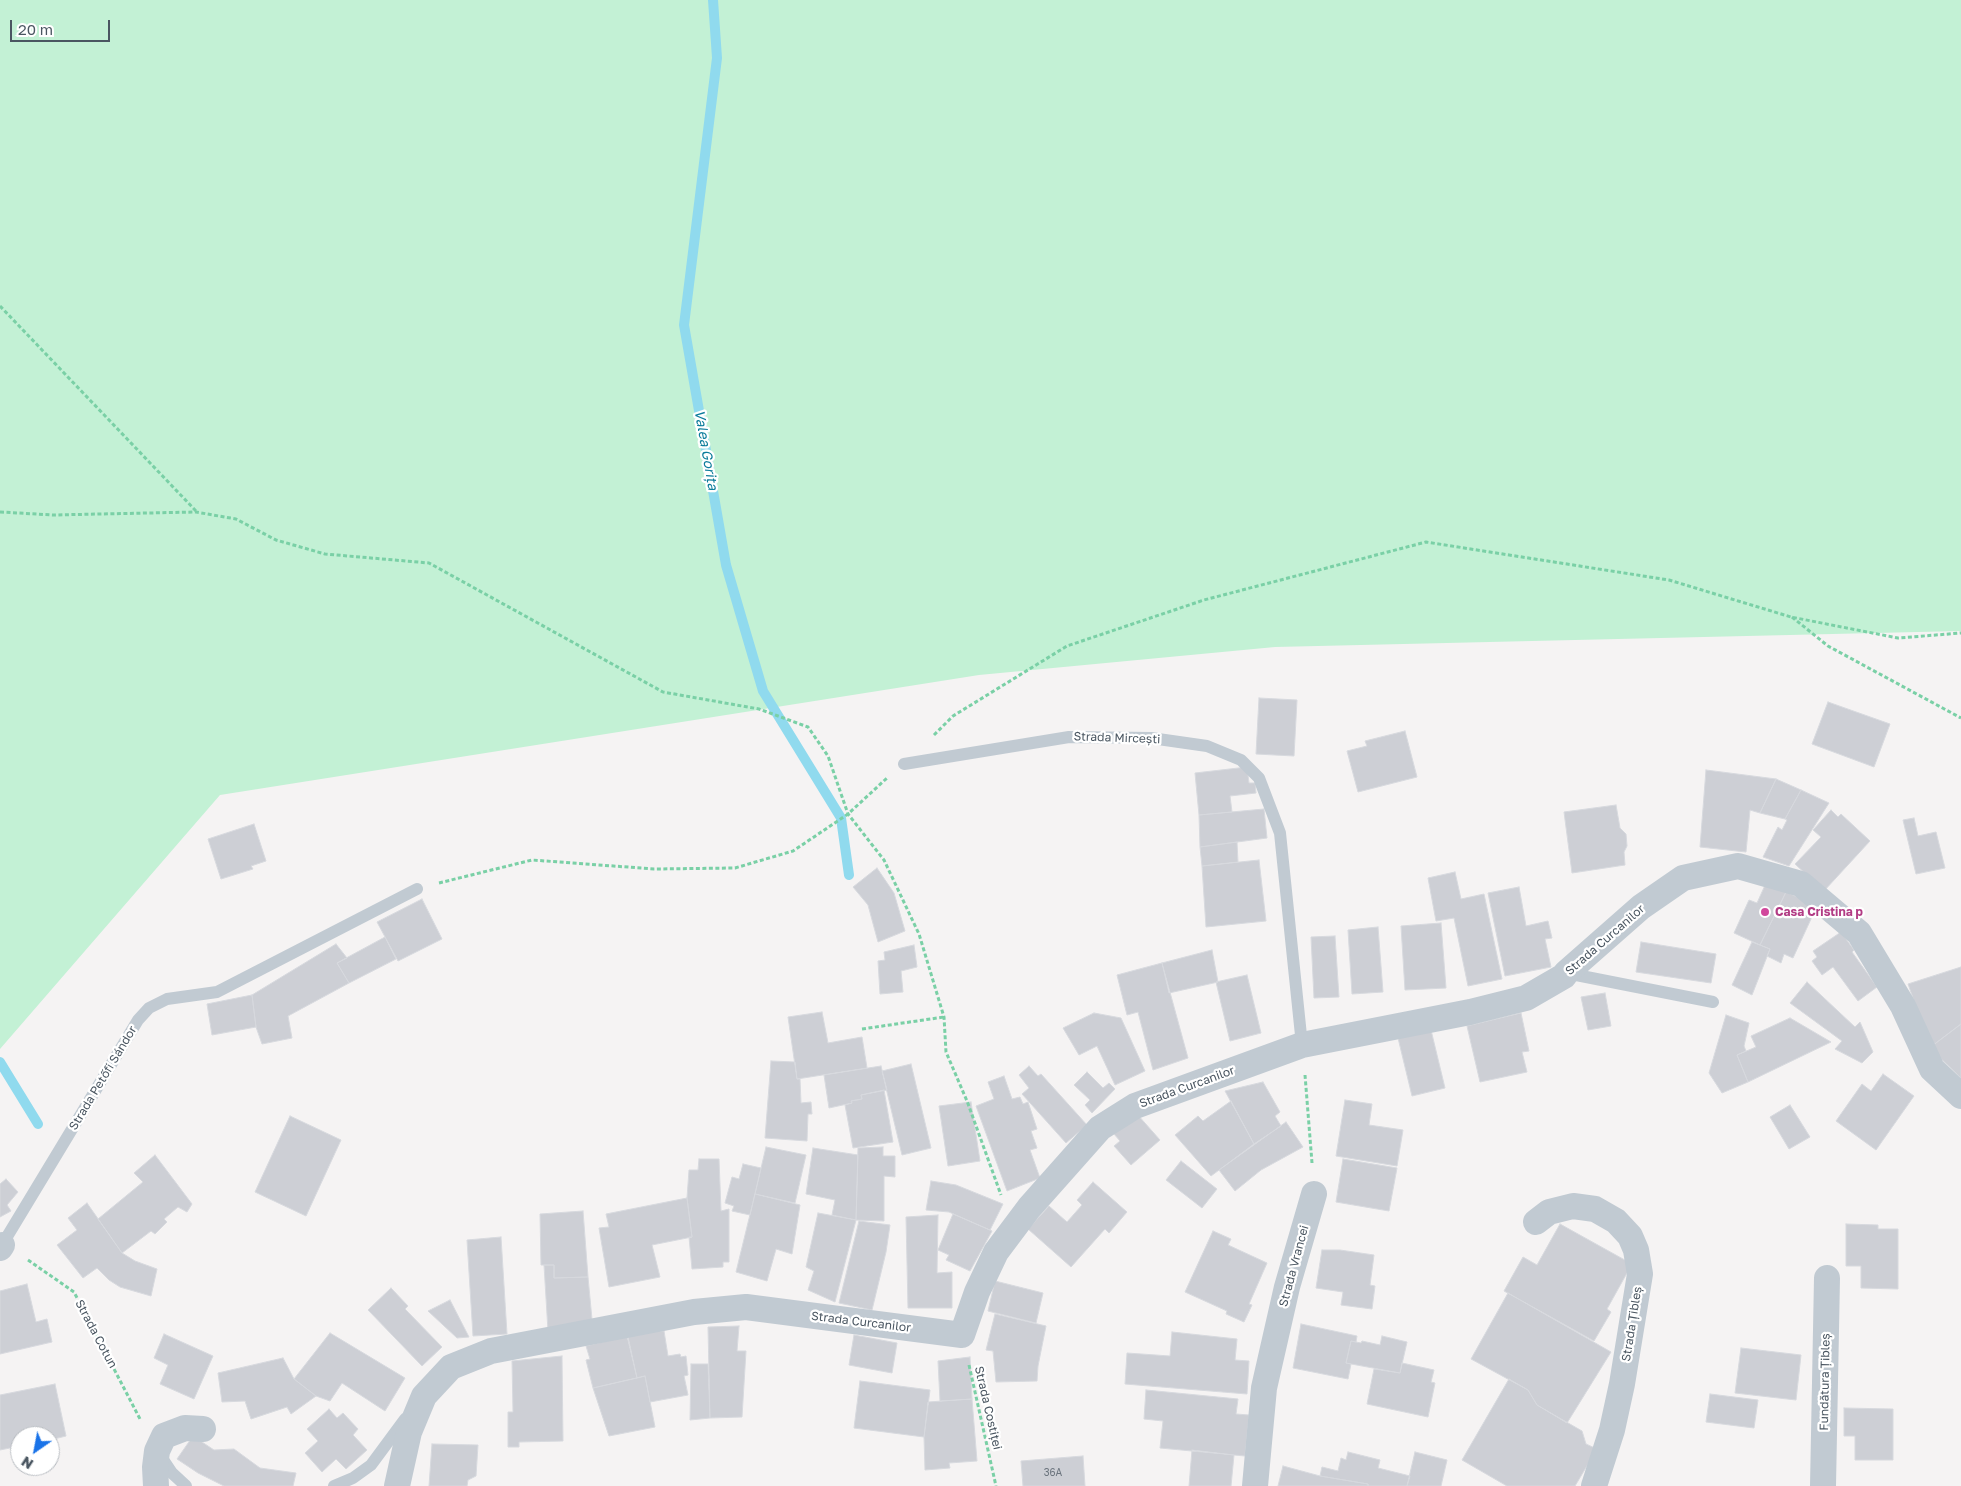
<!DOCTYPE html>
<html>
<head>
<meta charset="utf-8">
<style>
	body { margin:0 }
	#map { position:relative; width:1961px; height:1486px; overflow:hidden; background:#f5f3f3; font-family:"Golos Text",sans-serif }
	canvas { display:block }
	.north { position:absolute; left:10px; top:1426px; width:50px; height:50px; box-sizing:border-box; background:#fff; border:1px solid #b7bbc0; border-radius:50%; rotate:213deg; font-size:14px; font-weight:700; line-height:20px; text-align:center; color:#4a5661 }
	.north::after { content:''; display:block; margin:auto; width:18px; height:22px; background:#1a73e8; clip-path:polygon(50% 0,100% 100%,50% 72%,0 100%) }
	.scale { position:absolute; left:10px; top:20px; width:100px; height:22px; box-sizing:border-box; border:2px solid #4a5661; border-top:0; padding-left:6px; font-size:15px; line-height:18px; white-space:nowrap; color:#4a5661; -webkit-text-stroke:4px #fff; paint-order:stroke }
</style>
</head>
<body>
<div id="map">
<canvas width="1961" height="1486"></canvas>
<div class="north">N</div>
<div class="scale">20 m</div>
</div>
<script>
const ctx = document.querySelector('canvas').getContext('2d');
ctx.lineJoin = 'round';
function paint(path, color) { ctx.fillStyle = color; ctx.fill(path, 'evenodd'); }
const shape = rows => new Path2D(rows.map(r => 'M' + r).join(''));
function stroke(path, color, width, dash) { ctx.strokeStyle = color; ctx.lineWidth = width; ctx.lineCap = dash ? 'butt' : 'round'; ctx.setLineDash(dash || []); ctx.stroke(path); }
function write(font, color, halo, rows, align = 'center') {
  ctx.font = font + ' "Golos Text",sans-serif'; ctx.lineWidth = 4.5; ctx.setLineDash([]); ctx.textBaseline = 'middle'; ctx.strokeStyle = halo; ctx.fillStyle = color; for (const [text, x, y, turn = 0] of rows) {
    ctx.save(); ctx.translate(x, y); ctx.rotate((+turn || 0) * Math.PI / 180); ctx.textAlign = isNaN(turn) ? turn : align; if (halo) ctx.strokeText(text, 0, 0); ctx.fillText(text, 0, 0); ctx.restore();
  }
}
const green = shape([
	[0,0,1961,0,1961,631,1275,647,979,675,220,795,0,1049]
]);
const stream = shape([
	[713,0,717,58,684,325,726,565,763,691,841,818,849,875],
	[0,1062,38,1124]
]);
const building = shape([
	[1259,698,1297,700,1294,756,1256,754,1259,698],
	[1828,702,1890,724,1874,767,1812,744,1828,702],
	[1405,731,1417,777,1358,792,1347,751,1367,746,1365,741,1405,731],
	[1247,767,1249,783,1255,783,1256,793,1230,796,1232,812,1199,815,1195,773,1247,767],
	[1706,770,1776,779,1760,813,1750,810,1746,852,1700,847,1706,770],
	[1776,779,1801,790,1785,819,1760,813,1776,779],
	[1801,790,1829,803,1789,866,1763,857,1778,827,1782,830,1787,820,1785,819,1801,790],
	[1616,805,1620,828,1626,834,1627,846,1624,852,1625,865,1572,873,1564,812,1616,805],
	[1264,809,1267,838,1200,847,1199,815,1264,809],
	[1831,810,1838,817,1841,814,1870,841,1824,891,1795,864,1821,837,1813,830,1831,810],
	[1914,818,1918,836,1936,832,1945,868,1916,874,1903,820,1914,818],
	[254,824,266,861,251,866,253,869,221,879,208,839,254,824],
	[1237,842,1238,862,1202,866,1200,847,1237,842],
	[1259,860,1266,921,1206,927,1202,866,1259,860],
	[877,868,894,893,905,931,878,942,868,905,853,887,877,868],
	[1455,872,1461,899,1484,894,1502,979,1468,986,1454,918,1436,921,1428,878,1455,872],
	[1766,883,1786,892,1760,945,1734,933,1749,900,1757,903,1766,883],
	[1519,887,1526,926,1548,921,1552,938,1545,939,1551,967,1505,976,1488,893,1519,887],
	[1786,892,1817,906,1793,958,1784,954,1781,963,1767,956,1770,949,1760,945,1786,892],
	[422,899,442,939,398,961,377,922,422,899],
	[1441,923,1446,988,1405,990,1401,926,1441,923],
	[1378,927,1383,992,1352,994,1348,930,1378,927],
	[1841,932,1854,950,1852,952,1877,987,1858,1001,1833,967,1822,975,1812,961,1817,957,1813,951,1841,932],
	[1335,936,1339,997,1314,998,1311,937,1335,936],
	[385,937,396,959,349,983,337,963,385,937],
	[1641,942,1716,954,1711,983,1636,972,1641,942],
	[1752,942,1770,949,1752,995,1732,985,1752,942],
	[336,944,347,958,337,963,349,983,288,1016,292,1038,262,1044,256,1027,252,995,336,944],
	[914,945,917,967,901,971,903,992,880,994,878,961,885,960,884,952,914,945],
	[1212,950,1218,982,1169,993,1162,963,1212,950],
	[1162,963,1188,1058,1153,1070,1138,1012,1127,1015,1117,975,1162,963],
	[1961,967,1961,1024,1932,1046,1924,1029,1908,984,1961,967],
	[1247,975,1261,1033,1230,1041,1216,982,1247,975],
	[1807,982,1855,1027,1860,1022,1873,1052,1862,1063,1835,1049,1842,1041,1790,1003,1807,982],
	[1605,993,1611,1026,1588,1030,1581,997,1605,993],
	[252,995,256,1027,212,1035,207,1004,252,995],
	[822,1012,828,1043,862,1037,867,1068,797,1079,788,1017,822,1012],
	[1094,1013,1121,1018,1145,1071,1115,1085,1097,1046,1079,1055,1063,1028,1094,1013],
	[1521,1013,1529,1051,1522,1052,1527,1072,1480,1082,1467,1026,1521,1013],
	[1726,1015,1749,1023,1744,1046,1746,1051,1737,1055,1748,1082,1722,1093,1709,1073,1726,1015],
	[1790,1018,1831,1042,1748,1082,1737,1055,1756,1047,1751,1036,1790,1018],
	[1961,1024,1961,1078,1935,1053,1932,1046,1961,1024],
	[1431,1030,1445,1088,1412,1096,1398,1038,1431,1030],
	[771,1061,795,1062,797,1079,800,1079,801,1103,811,1102,812,1114,808,1114,807,1141,765,1138,771,1061],
	[911,1064,931,1148,902,1155,882,1071,911,1064],
	[881,1066,887,1090,861,1095,862,1099,851,1101,852,1103,829,1108,824,1075,881,1066],
	[1029,1066,1038,1076,1041,1074,1087,1125,1066,1143,1022,1094,1029,1088,1019,1075,1029,1066],
	[1087,1072,1103,1088,1109,1083,1115,1089,1092,1113,1085,1105,1090,1100,1074,1085,1087,1072],
	[1883,1074,1914,1096,1876,1150,1836,1121,1862,1084,1871,1091,1883,1074],
	[1004,1076,1012,1099,1020,1097,1023,1104,1028,1102,1037,1129,1031,1131,1037,1148,1030,1150,1040,1178,1007,1191,976,1106,994,1099,988,1082,1004,1076],
	[1263,1082,1280,1112,1275,1116,1281,1126,1254,1144,1225,1091,1263,1082],
	[884,1090,893,1142,853,1148,845,1105,852,1103,851,1101,862,1099,861,1095,884,1090],
	[1345,1100,1372,1104,1369,1125,1403,1130,1397,1166,1336,1156,1345,1100],
	[1231,1101,1254,1144,1211,1176,1175,1135,1198,1116,1203,1121,1231,1101],
	[971,1102,980,1161,948,1166,939,1106,971,1102],
	[1790,1105,1810,1137,1789,1149,1770,1117,1790,1105],
	[1137,1114,1160,1140,1131,1165,1114,1146,1120,1141,1114,1134,1137,1114],
	[290,1116,341,1140,306,1216,255,1192,290,1116],
	[1286,1122,1303,1147,1261,1170,1235,1191,1219,1170,1286,1122],
	[766,1147,806,1155,795,1203,755,1194,766,1147],
	[883,1147,883,1156,895,1156,895,1177,884,1176,884,1221,856,1220,858,1148,883,1147],
	[813,1148,858,1155,856,1220,832,1215,835,1200,806,1194,813,1148],
	[155,1155,192,1204,187,1212,178,1207,164,1219,167,1222,155,1234,151,1231,122,1253,98,1219,143,1182,134,1173,155,1155],
	[699,1159,719,1159,721,1211,729,1209,729,1262,723,1262,723,1267,692,1269,689,1237,692,1237,687,1198,689,1170,698,1170,699,1159],
	[1343,1159,1397,1168,1389,1211,1336,1202,1343,1159],
	[1181,1161,1217,1189,1202,1208,1166,1180,1181,1161],
	[743,1164,761,1168,750,1215,732,1211,734,1206,725,1203,732,1177,739,1179,743,1164],
	[6,1179,18,1192,7,1205,11,1211,0,1217,0,1184,6,1179],
	[931,1181,956,1185,1003,1204,990,1230,949,1212,926,1210,931,1181],
	[1093,1182,1127,1212,1109,1233,1105,1229,1071,1267,1028,1229,1049,1206,1067,1222,1082,1205,1077,1200,1093,1182],
	[755,1194,800,1205,792,1254,776,1249,767,1281,736,1272,755,1194],
	[687,1198,692,1237,652,1245,660,1277,609,1287,599,1228,609,1227,606,1214,687,1198],
	[87,1203,122,1253,135,1261,157,1269,151,1296,120,1287,109,1280,97,1268,83,1278,57,1245,77,1230,68,1218,87,1203],
	[583,1211,588,1277,554,1278,554,1265,541,1265,540,1214,583,1211],
	[818,1213,856,1220,835,1302,808,1290,814,1271,806,1267,818,1213],
	[953,1214,992,1231,970,1271,946,1260,949,1255,938,1250,953,1214],
	[938,1215,937,1273,952,1272,952,1308,908,1308,906,1217,938,1215],
	[859,1221,890,1225,886,1252,872,1310,839,1303,859,1221],
	[1560,1224,1632,1264,1607,1309,1611,1312,1594,1341,1504,1291,1523,1257,1537,1265,1560,1224],
	[1846,1224,1878,1225,1878,1229,1898,1229,1898,1289,1861,1288,1861,1266,1846,1266,1846,1224],
	[1213,1231,1231,1239,1228,1245,1267,1263,1249,1304,1252,1305,1244,1322,1226,1314,1227,1311,1185,1292,1213,1231],
	[501,1237,507,1334,473,1336,467,1240,501,1237],
	[1322,1250,1340,1250,1374,1255,1370,1285,1375,1286,1372,1309,1341,1305,1343,1292,1316,1288,1322,1250],
	[544,1265,554,1265,554,1278,588,1277,593,1330,548,1331,544,1265],
	[995,1281,1043,1293,1036,1323,988,1311,995,1281],
	[27,1284,36,1322,47,1319,52,1342,0,1354,0,1291,27,1284],
	[391,1288,408,1306,405,1309,442,1347,422,1366,368,1310,391,1288],
	[1508,1293,1611,1352,1567,1423,1537,1405,1528,1390,1471,1359,1508,1293],
	[450,1300,469,1337,457,1338,428,1311,450,1300],
	[995,1314,1046,1326,1038,1366,1037,1381,996,1382,993,1351,986,1350,995,1314],
	[1301,1324,1357,1336,1356,1342,1351,1341,1346,1363,1351,1364,1348,1379,1293,1368,1301,1324],
	[739,1326,737,1351,746,1351,742,1417,710,1418,708,1327,739,1326],
	[664,1331,668,1356,680,1354,681,1357,686,1356,688,1375,684,1376,688,1395,650,1402,645,1376,637,1378,627,1332,664,1331],
	[1172,1332,1237,1339,1235,1360,1249,1361,1247,1394,1125,1384,1127,1353,1170,1356,1172,1332],
	[330,1333,405,1378,385,1411,342,1383,330,1401,316,1396,294,1379,330,1333],
	[164,1334,213,1356,194,1399,160,1384,168,1365,154,1358,164,1334],
	[854,1335,897,1343,892,1373,849,1365,854,1335],
	[627,1336,637,1378,593,1388,586,1360,590,1359,586,1346,627,1336],
	[1382,1336,1407,1342,1400,1373,1346,1363,1351,1341,1361,1343,1362,1341,1380,1345,1382,1336],
	[1741,1348,1801,1355,1796,1400,1735,1393,1741,1348],
	[562,1356,563,1441,519,1442,519,1447,508,1447,508,1412,513,1412,512,1361,562,1356],
	[970,1357,972,1399,940,1401,938,1361,970,1357],
	[283,1358,294,1379,316,1396,291,1414,287,1407,251,1419,245,1401,222,1402,218,1373,283,1358],
	[1402,1363,1434,1370,1431,1382,1435,1383,1428,1417,1367,1404,1374,1369,1400,1373,1402,1363],
	[691,1364,708,1364,710,1418,690,1420,691,1364],
	[645,1376,655,1427,609,1436,593,1388,645,1376],
	[1509,1379,1528,1390,1537,1405,1582,1431,1586,1444,1597,1449,1575,1486,1507,1486,1462,1460,1509,1379],
	[860,1381,930,1390,924,1437,854,1428,860,1381],
	[55,1384,66,1436,50,1440,50,1436,20,1436,20,1446,0,1450,0,1395,55,1384],
	[1146,1390,1238,1399,1236,1414,1249,1415,1245,1456,1160,1448,1163,1421,1144,1419,1146,1390],
	[1710,1394,1758,1400,1754,1428,1706,1422,1710,1394],
	[972,1399,977,1461,949,1463,950,1468,925,1470,924,1437,928,1402,972,1399],
	[1844,1408,1893,1409,1893,1460,1855,1460,1855,1436,1844,1436,1844,1408],
	[329,1409,337,1418,343,1413,358,1429,353,1435,367,1450,346,1469,336,1459,322,1472,305,1453,318,1441,307,1429,329,1409],
	[193,1436,214,1450,234,1449,260,1468,296,1473,293,1486,224,1486,198,1473,177,1459,193,1436],
	[432,1444,478,1445,476,1476,468,1480,467,1486,429,1486,432,1444],
	[1192,1450,1234,1455,1231,1486,1189,1486,1192,1450],
	[1348,1452,1380,1460,1378,1468,1410,1476,1407,1486,1368,1486,1368,1484,1320,1476,1322,1467,1338,1471,1341,1458,1346,1460,1348,1452],
	[1415,1452,1447,1460,1441,1486,1407,1486,1415,1452],
	[1083,1456,1085,1486,1023,1486,1021,1461,1083,1456],
	[1283,1466,1320,1476,1368,1484,1368,1486,1278,1486,1283,1466]
]);
const path = shape([
	[0,306,196,511],
	[0,512,53,515,196,512,236,519,276,540,325,554,429,563,663,692,759,709,808,727,828,756,848,814,884,860,919,934,944,1017,946,1052,967,1101,1001,1195],
	[1792,617,1828,646,1961,718],
	[934,735,953,716,1067,646,1204,600,1426,542,1669,580,1791,617,1898,638,1961,633],
	[439,883,532,860,654,869,735,868,793,851,848,814,887,778],
	[862,1029,944,1017],
	[1305,1075,1312,1163],
	[28,1260,74,1292,140,1419],
	[969,1365,996,1486]
]);
const service = shape([
	[904,764,1069,737,1151,738,1207,746,1241,760,1259,778,1280,833,1302,1045],
	[1566,973,1713,1002],
	[2,1245,138,1020,149,1008,167,999,217,992,417,889],
	[160,1455,172,1473,186,1486],
	[334,1486,353,1478,371,1465,405,1419]
]);
const minor = shape([
	[1536,1222,1549,1212,1573,1206,1595,1209,1616,1221,1630,1236,1636,1250,1640,1274,1622,1384,1612,1430,1594,1486],
	[0,1248,2,1245],
	[156,1486,155,1467,157,1451,164,1436,185,1428,203,1429],
	[397,1486,409,1432,424,1396,451,1367,491,1351,694,1312,746,1307,962,1335,977,1292,996,1252,1029,1208,1100,1128,1135,1106,1302,1045,1470,1012,1526,998,1564,976,1566,973,1641,907,1683,878,1738,866,1801,884,1859,933,1903,1006,1932,1069,1961,1096],
	[1255,1486,1264,1388,1287,1287,1314,1194],
	[1823,1486,1827,1278]
]);
const markers = [
	[1765,912,5,"#d1479c"]
];
const numberNames = [
	["36A",1053,1473]
];
const streetNames = [
	["Strada Mircești",1117,738,2],
	["Strada Curcanilor",1605,940,-41],
	["Strada Petőfi Sándor",103,1078,-59],
	["Strada Curcanilor",1187,1087,-20],
	["Strada Vrancei",1294,1266,-75],
	["Strada Curcanilor",861,1322,7],
	["Strada Țibleș",1632,1324,-81],
	["Strada Cotun",96,1334,62],
	["Fundătura Țibleș",1825,1382,-89],
	["Strada Costiței",988,1408,77]
];
const hotelNames = [
	["Casa Cristina p",1775,912]
];
const waterNames = [
	["Valea Gorița",706,450,80]
];
paint(green, '#c3f1d5');
stroke(stream, '#90daee', 10);
paint(building, '#cdcfd5');
stroke(building, '#d7d9de', 1);
stroke(path, '#7ad0a6', 3, [4, 2.5]);
stroke(service, '#c1cad2', 12);
stroke(minor, '#c1cad2', 26);
for (const [x, y, r, color] of markers) { const dot = new Path2D(); dot.arc(x, y, r, 0, 2 * Math.PI); ctx.fillStyle = color; ctx.fill(dot); stroke(dot, '#fff', 2); }
write('10px', '#6b747e', null, numberNames);
write('12px', '#4a5661', '#fff', streetNames);
write('bold 12px', '#b23c85', '#fff', hotelNames, 'left');
write('italic 14px', '#0c7c9b', '#fff', waterNames);
</script>
</body>
</html>
